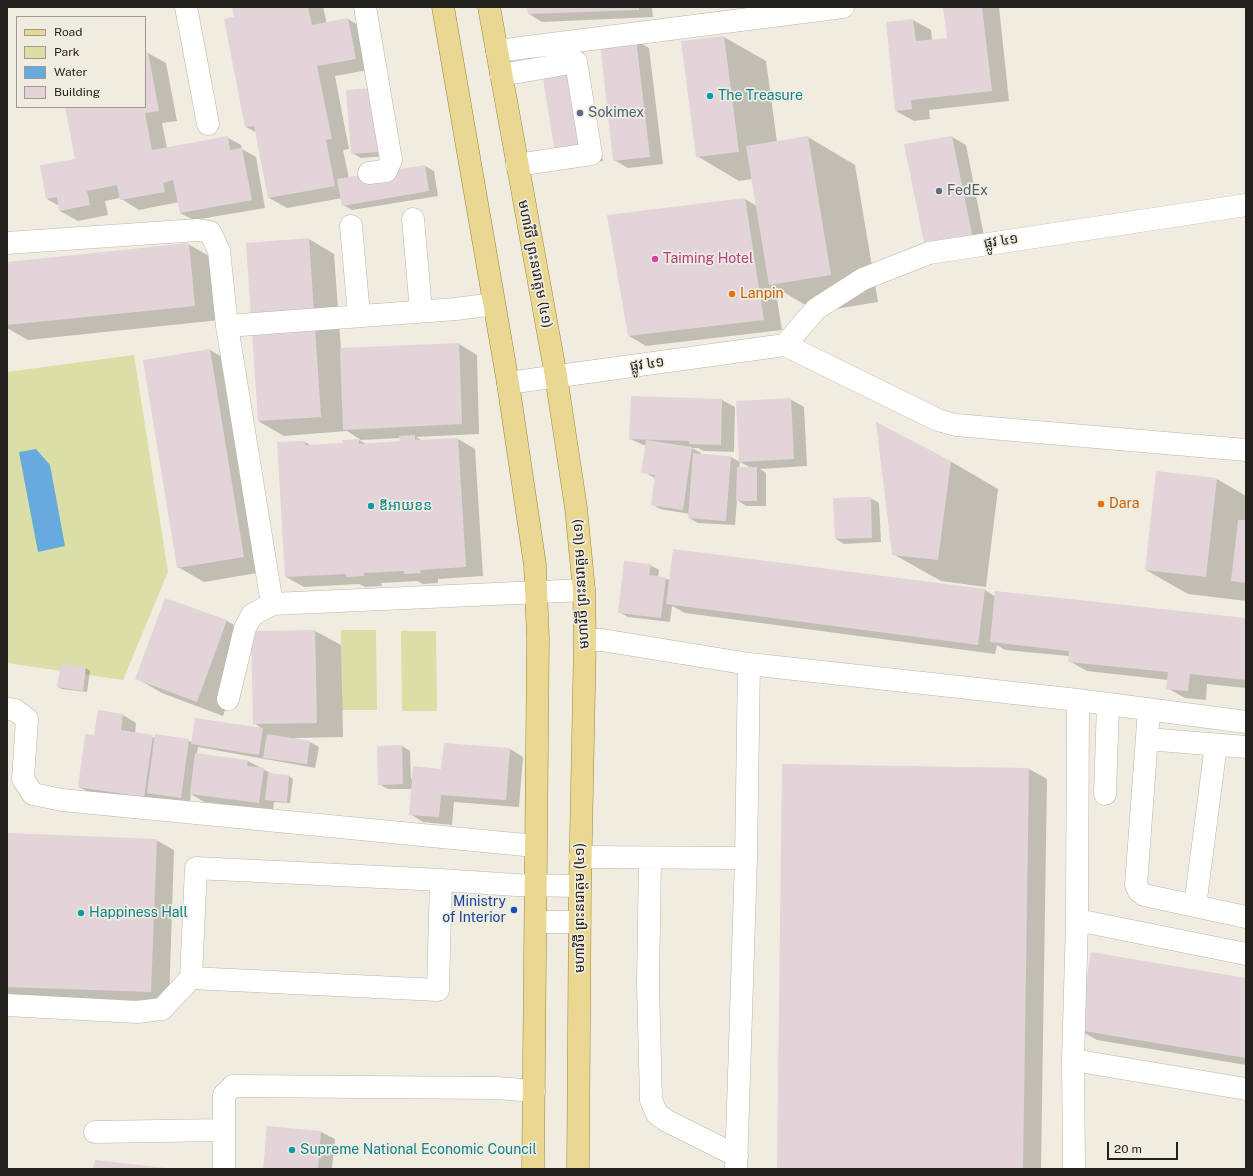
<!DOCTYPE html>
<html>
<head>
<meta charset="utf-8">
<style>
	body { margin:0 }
	#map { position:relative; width:1253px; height:1176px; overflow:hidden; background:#f0ede0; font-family:"Public Sans",sans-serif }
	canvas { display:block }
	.frame { position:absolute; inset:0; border:8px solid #22211c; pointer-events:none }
	.legend { position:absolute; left:16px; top:16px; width:130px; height:92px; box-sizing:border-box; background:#f0ede0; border:1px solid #9e9b92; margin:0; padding:5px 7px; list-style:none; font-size:12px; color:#22211c }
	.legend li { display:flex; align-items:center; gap:8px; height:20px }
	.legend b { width:20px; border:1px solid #9e9b92 }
	.scale { position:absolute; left:1107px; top:1142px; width:71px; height:18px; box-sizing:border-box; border:2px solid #22211c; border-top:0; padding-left:5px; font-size:12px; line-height:14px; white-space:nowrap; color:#22211c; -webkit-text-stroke:3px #f0ede0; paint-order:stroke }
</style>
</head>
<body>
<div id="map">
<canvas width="1253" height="1176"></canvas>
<div class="frame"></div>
<ul class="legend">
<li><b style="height:5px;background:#e9d792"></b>Road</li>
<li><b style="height:11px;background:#d9dfa5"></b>Park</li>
<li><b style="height:11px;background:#66aade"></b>Water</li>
<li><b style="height:11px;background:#e2d4d9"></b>Building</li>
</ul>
<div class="scale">20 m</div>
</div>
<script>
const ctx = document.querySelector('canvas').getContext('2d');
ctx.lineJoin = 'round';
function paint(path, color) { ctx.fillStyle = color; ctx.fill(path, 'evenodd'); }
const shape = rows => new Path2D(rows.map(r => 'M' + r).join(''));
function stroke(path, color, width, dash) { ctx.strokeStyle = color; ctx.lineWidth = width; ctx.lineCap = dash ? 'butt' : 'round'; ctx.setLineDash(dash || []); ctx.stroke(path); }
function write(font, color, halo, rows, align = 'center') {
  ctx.font = font + ' "Public Sans","Noto Sans Khmer",sans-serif'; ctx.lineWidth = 3.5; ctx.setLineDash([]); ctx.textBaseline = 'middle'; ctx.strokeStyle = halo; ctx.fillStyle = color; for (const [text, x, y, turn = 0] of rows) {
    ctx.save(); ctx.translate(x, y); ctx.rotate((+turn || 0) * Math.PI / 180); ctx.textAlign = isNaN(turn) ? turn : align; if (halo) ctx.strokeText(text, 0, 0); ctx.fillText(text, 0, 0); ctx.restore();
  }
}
const green = shape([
	[134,355,168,572,123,680,7,663,7,372],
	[341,630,376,630,377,710,342,710],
	[401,631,436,631,437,711,402,711]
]);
const water = shape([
	[36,449,50,465,65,546,38,552,19,452]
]);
const shadow = shape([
	[233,7,323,7,327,24,348,19,366,30,374,69,335,76,349,149,343,150,349,178,425,166,434,171,438,196,352,210,343,205,342,198,287,208,269,198,257,133,246,127],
	[528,7,652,7,653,17,542,22,529,14],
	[944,7,999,7,1009,101,929,110,930,119,914,121,896,111,887,23,913,20,931,30,932,41,948,39],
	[724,37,766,61,777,142,808,137,855,165,878,302,817,312,775,287,782,330,646,346,629,336,745,199,757,206,752,179,739,181,697,156,682,42],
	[636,40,649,48,663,164,628,168,614,160],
	[148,53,166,63,177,121,162,123,167,148,227,137,241,145,242,149,256,157,265,208,194,220,180,213,179,202,139,210,120,198,105,201,108,215,78,221,60,211,59,206,47,199,76,159,66,107,145,107,145,54],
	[587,63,603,161,570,166],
	[348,91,387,156,361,158,352,153],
	[952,137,966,145,986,246,926,248,905,145],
	[309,239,334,254,341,349,459,344,477,355,479,434,416,437,423,441,458,439,475,449,483,576,438,579,438,583,423,584,417,581,381,583,382,586,365,587,359,584,304,587,286,577,305,442,312,446,344,444,359,440,366,444,401,442,400,438,361,440,347,431,284,436,258,421],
	[188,244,214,259,220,320,28,340,7,328,7,263],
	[210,350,236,365,269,571,204,582,178,567],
	[790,399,804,407,807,466,760,469,766,473,766,506,746,506,737,500,735,525,698,523,689,518,690,514,660,509,652,504,655,478,643,472,646,446,630,439,722,400,735,407,734,452,704,451,698,448,692,448,701,453,701,455,731,457,740,462,739,468,751,468,740,462],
	[950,461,998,489,986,587,941,581,893,554],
	[1157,472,1217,479,1246,496,1246,601,1188,594,1146,570],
	[870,498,879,503,881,542,844,544,836,539],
	[650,565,659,570,658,577,670,580,985,590,996,597,1246,619,1246,688,1207,684,1206,700,1185,698,1167,688,1168,680,1087,671,1069,661,1069,656,1005,650,997,645,995,654,685,613,672,606,670,622,628,617,619,612],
	[166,599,227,621,252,635,252,632,315,631,341,645,343,737,293,738,310,742,319,747,315,768,198,747,197,754,248,761,274,775,289,776,293,779,290,803,274,802,273,810,204,802,191,794,190,802,158,798,157,804,93,794,79,787,95,736,99,712,123,715,136,723,135,734,156,738,156,735,193,742,263,729,254,723,252,638,223,716,162,693,136,678],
	[61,665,86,668,90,671,87,692,62,689,58,687],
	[402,746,410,751,411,779,510,749,523,757,519,807,454,802,452,825,423,822,410,814,412,789,388,789,379,784],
	[1029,769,1047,779,1041,1169,778,1169],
	[7,834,156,840,174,850,169,1002,13,996,7,993],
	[1246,979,1246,1065,1097,1040,1079,1030],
	[267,1127,321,1132,335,1139,332,1169,264,1169]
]);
const building = shape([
	[232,7,308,7,312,25,348,18,356,59,317,66,332,139,326,140,335,186,268,198,254,126,245,127,224,19,234,17],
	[527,7,639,7,639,10,528,14],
	[943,7,982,7,992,91,911,100,912,109,895,111,886,22,913,19,916,41,947,38],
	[724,36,739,152,696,157,681,41],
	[636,39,650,157,613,161,600,43],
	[148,52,159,111,145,113,152,150,228,136,230,150,242,148,252,200,180,213,173,180,163,183,165,192,120,200,117,185,87,191,90,205,59,211,57,197,46,199,40,165,75,159,65,107,145,107,145,53],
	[573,54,590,154,556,159,540,60],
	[374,88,378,152,351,154,346,90],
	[808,136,831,275,769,285,746,146],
	[952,136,973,239,925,248,904,144],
	[425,165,429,191,342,206,337,179],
	[745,198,764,320,628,336,607,215],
	[309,238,321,417,258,421,246,243],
	[189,243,195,306,7,325,7,262],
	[459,343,462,424,343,430,340,348],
	[210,349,244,557,177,568,143,360],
	[631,396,722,399,721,445,689,444,689,441,629,439],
	[791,398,794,459,739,462,736,401],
	[876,422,951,461,938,560,892,555],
	[415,435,415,440,458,438,466,567,420,570,421,573,404,574,404,571,364,573,364,576,346,577,346,574,285,577,277,442,305,441,305,445,343,443,342,440,359,439,359,444,400,441,399,436],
	[646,440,692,447,683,510,651,505,655,475,641,473],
	[693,453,731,456,726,521,688,518],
	[737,467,757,467,757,501,736,501],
	[1156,471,1217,478,1206,577,1145,570],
	[871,497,872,538,835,539,833,498],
	[1238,520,1246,520,1246,583,1231,581],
	[673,549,985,589,978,645,666,604],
	[624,561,651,564,649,575,666,577,661,618,618,613],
	[995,591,1246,618,1246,680,1190,674,1188,691,1166,689,1168,672,1068,662,1069,651,990,642],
	[165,598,227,620,197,702,135,679],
	[315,630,317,723,253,724,251,631],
	[61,664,86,667,83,691,57,687],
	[98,710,123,714,121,730,153,735,144,797,78,787,85,734,94,735],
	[195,718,263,728,259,755,191,744],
	[155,734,189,739,181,798,147,793],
	[267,734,310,741,307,764,263,758],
	[444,743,510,748,506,800,441,795,439,817,409,815,413,766,441,769],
	[402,745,403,784,378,785,377,746],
	[195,753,248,760,247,766,264,768,259,803,190,794],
	[782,764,1029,768,1023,1169,777,1169],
	[268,773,289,775,287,802,265,800],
	[7,833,157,839,151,992,7,987],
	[1091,952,1246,978,1246,1058,1078,1030],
	[267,1126,321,1131,318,1169,263,1169],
	[95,1160,165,1168,165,1169,93,1169]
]);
const minor = shape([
	[186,7,208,124],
	[365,7,391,160,386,171,369,173],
	[497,51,843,7],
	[501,75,576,62,591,154,517,165],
	[413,219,421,311],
	[351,226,359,315],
	[7,243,198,230,210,232,219,251,227,326],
	[494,304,456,309,227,326,272,604,584,590],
	[785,345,816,309,863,279,929,253,1246,205],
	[508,383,785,345,938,420,956,425,1246,450],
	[585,640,602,640,749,664,1078,700,1246,722],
	[228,699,245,628,252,615,272,604],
	[7,709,15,710,27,719,23,779,33,794,62,800,535,846],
	[1149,710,1136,885,1139,891,1144,895,1246,917],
	[1147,739,1246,747],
	[1105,794,1108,704],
	[580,857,746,858],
	[650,858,648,984,651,1100,657,1114,667,1121,737,1156],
	[1195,906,1216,745],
	[1077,920,1246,954],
	[536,922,580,922],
	[191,978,438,990,441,880],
	[7,1005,137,1012,162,1009,191,978,196,868,441,880,516,885,580,886],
	[1073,1060,1246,1089],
	[95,1132,224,1130],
	[224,1169,224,1095,233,1086,497,1088,534,1091],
	[736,1169,746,858,749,664],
	[1074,1169,1073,1060,1077,920,1078,700]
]);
const major = shape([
	[443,7,508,383,535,565,538,639,533,1169],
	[489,7,556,376,576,508,584,590,585,640,580,886,578,1169]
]);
const markers = [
	[710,96,4,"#0f9aa8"],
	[580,113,4,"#5c6f8a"],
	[939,191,4,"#5c6f8a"],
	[655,259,4,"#d1479c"],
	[732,294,4,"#e8710a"],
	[1101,504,4,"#e8710a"],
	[371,506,4,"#0f9aa8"],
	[514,910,4,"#1a4fb4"],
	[81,913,4,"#0f9aa8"],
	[292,1150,4,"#0f9aa8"]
];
const cultureNames = [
	["The Treasure",718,96],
	["ឌីអាយខន",379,506],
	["Happiness Hall",89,913],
	["Supreme National Economic Council",300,1150]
];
const serviceNames = [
	["Sokimex",588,113],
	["FedEx",947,191]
];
const streetNames = [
	["ផ្លូវ ៤១",1001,241,-9],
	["មហាវិថី ព្រះនរោត្តម (៤១)",535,264,79],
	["ផ្លូវ ៤១",647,364,-8],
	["មហាវិថី ព្រះនរោត្តម (៤១)",581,584,-93],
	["មហាវិថី ព្រះនរោត្តម (៤១)",580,908,-90]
];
const hotelNames = [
	["Taiming Hotel",663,259]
];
const foodNames = [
	["Lanpin",740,294],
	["Dara",1109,504]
];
const transitNames = [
	["Ministry",506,902],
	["of Interior",506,918]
];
paint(green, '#d9dfa5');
paint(water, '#66aade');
paint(shadow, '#0003');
paint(building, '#e2d4d9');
stroke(minor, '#b8b5a9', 23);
stroke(major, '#9a8639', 23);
stroke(minor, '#fff', 22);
stroke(major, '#e9d792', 22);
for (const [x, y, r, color] of markers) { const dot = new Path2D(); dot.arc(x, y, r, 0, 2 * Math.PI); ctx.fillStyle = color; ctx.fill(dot); stroke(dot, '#f0ede0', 1.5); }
write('14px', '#0d838f', '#f0ede0', cultureNames, 'left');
write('14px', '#4e5e75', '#f0ede0', serviceNames, 'left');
write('14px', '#22211c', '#f0ede0', streetNames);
write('14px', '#b23c85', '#f0ede0', hotelNames, 'left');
write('14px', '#c56008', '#f0ede0', foodNames, 'left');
write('14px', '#164399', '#f0ede0', transitNames, 'right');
</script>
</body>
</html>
